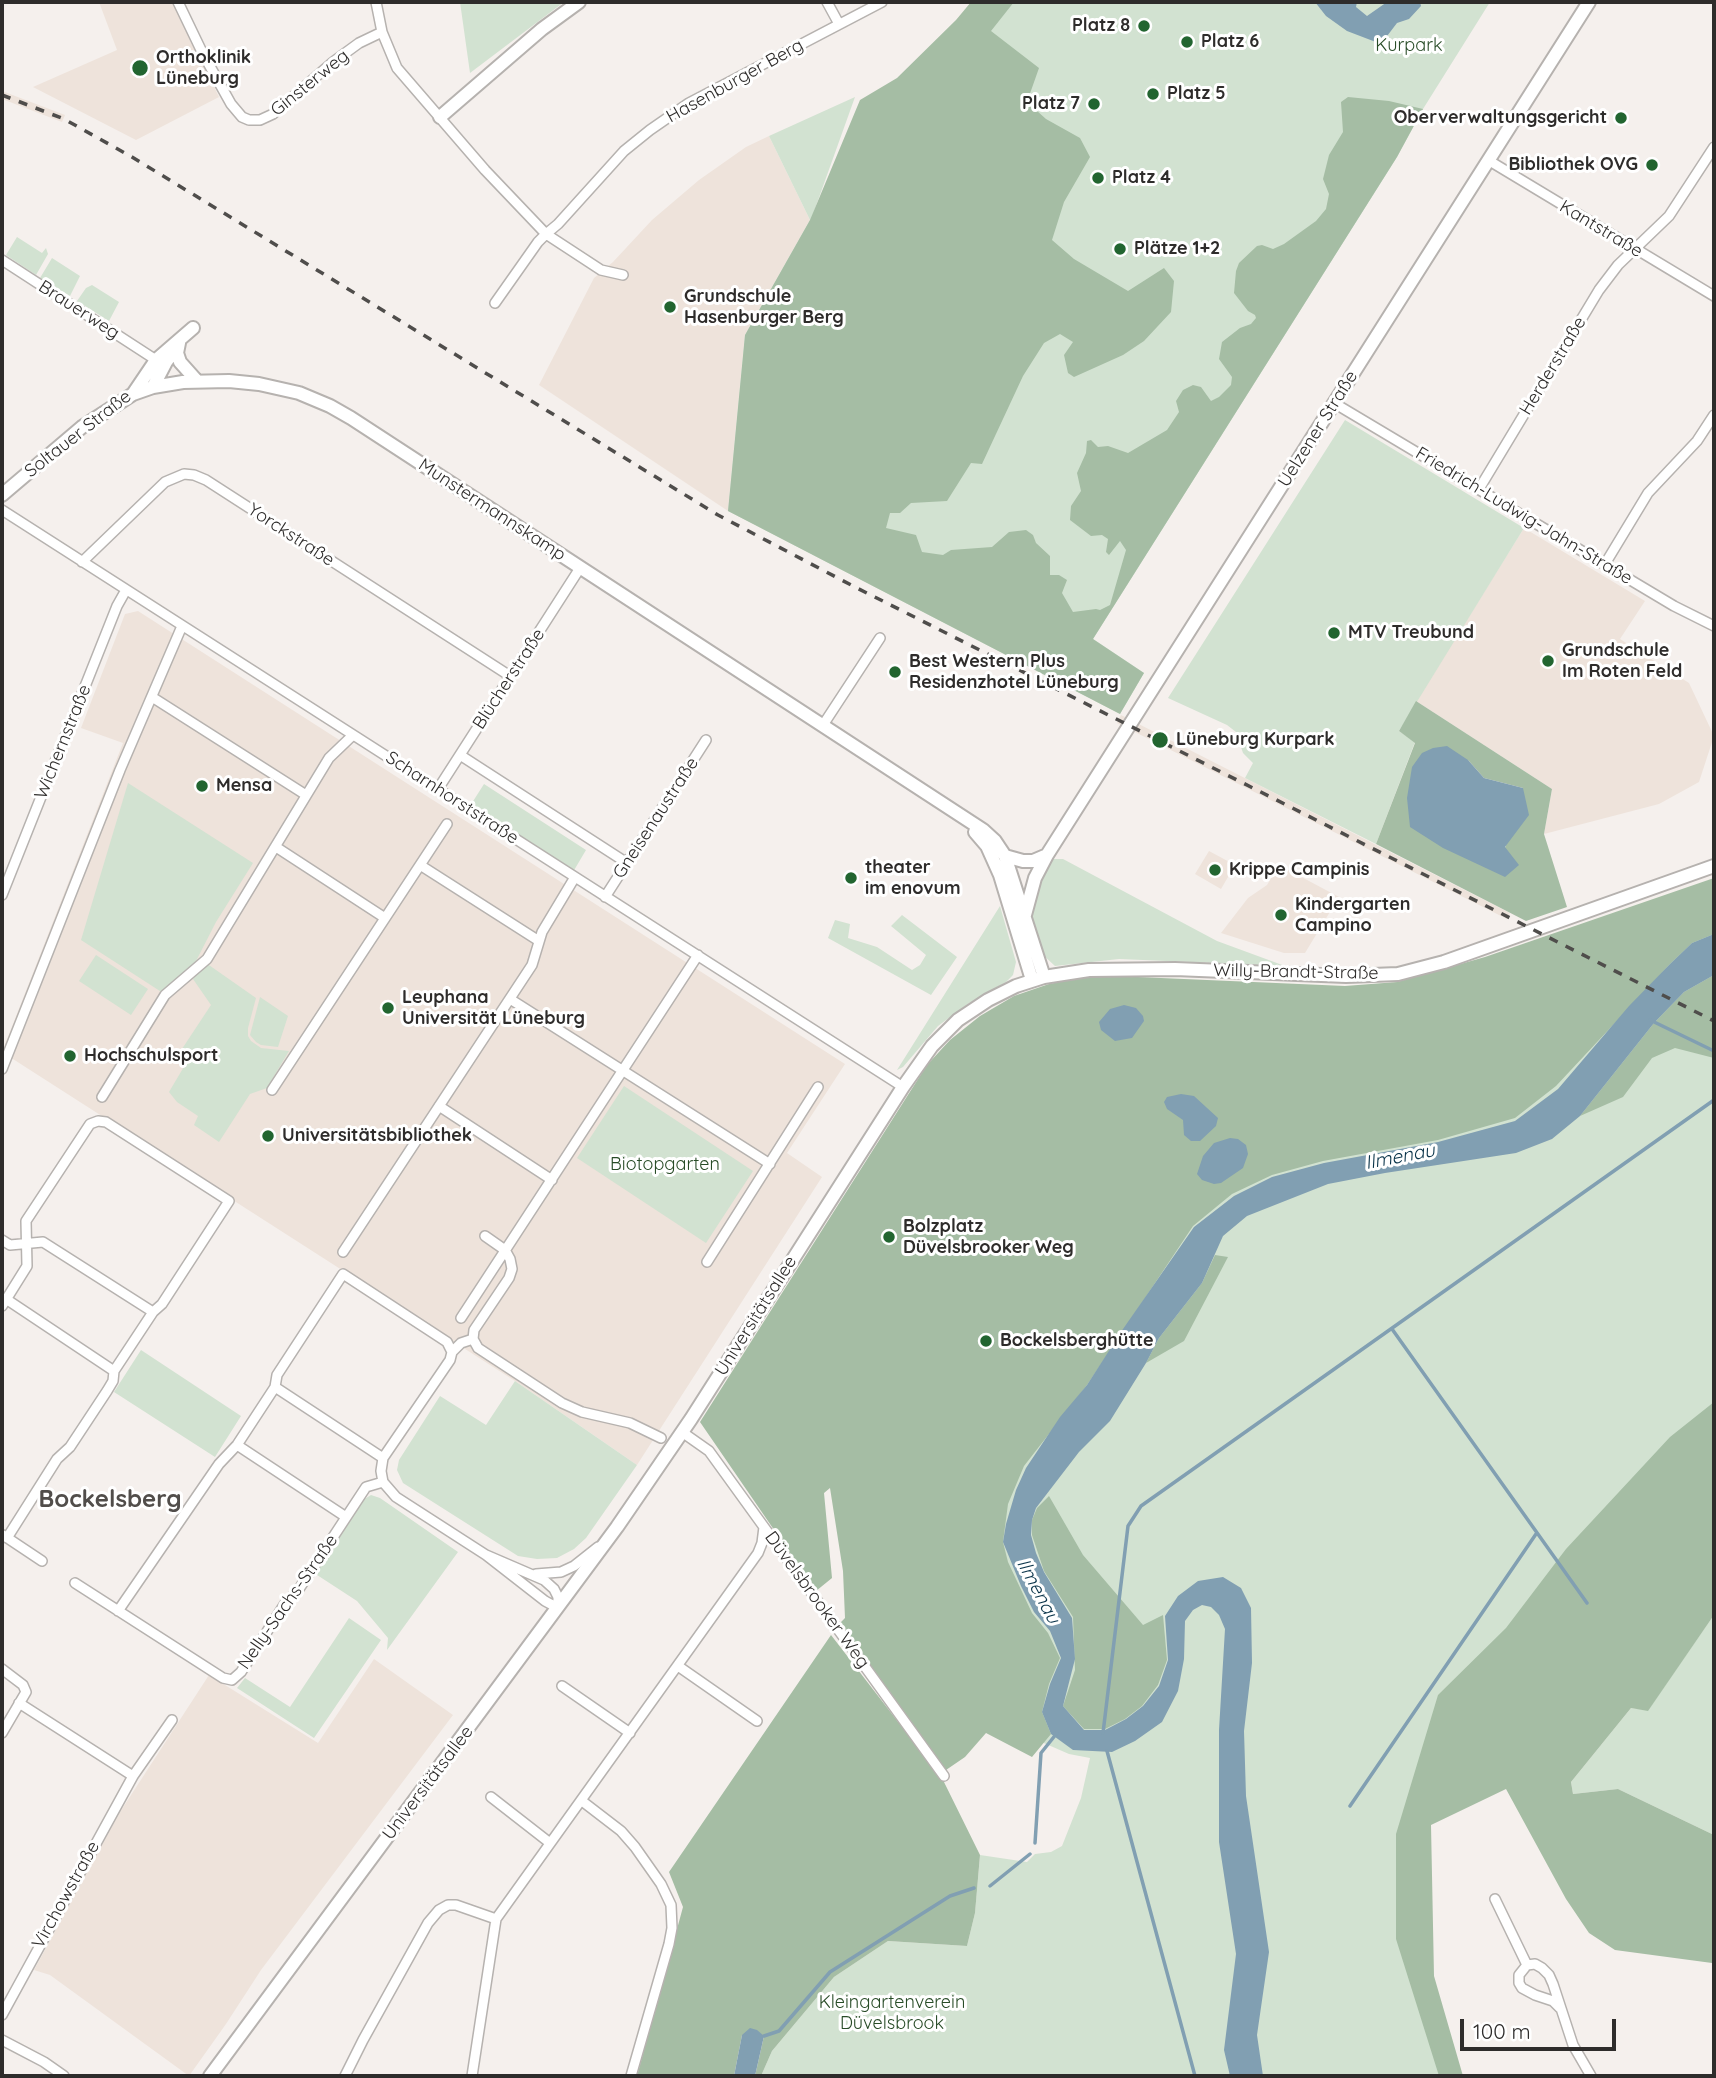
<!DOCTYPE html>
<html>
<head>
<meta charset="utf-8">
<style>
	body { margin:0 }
	#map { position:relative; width:1716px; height:2078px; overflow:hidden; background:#f5f0ed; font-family:Quicksand,sans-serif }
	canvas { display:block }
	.frame { position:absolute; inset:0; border:4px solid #2e2c2b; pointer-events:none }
	.scale { position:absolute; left:1460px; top:2019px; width:156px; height:32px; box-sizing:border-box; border:4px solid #2e2c2b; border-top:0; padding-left:9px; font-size:21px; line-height:24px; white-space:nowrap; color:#2e2c2b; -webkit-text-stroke:5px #fff; paint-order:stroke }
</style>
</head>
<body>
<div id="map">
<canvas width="1716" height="2078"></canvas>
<div class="frame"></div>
<div class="scale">100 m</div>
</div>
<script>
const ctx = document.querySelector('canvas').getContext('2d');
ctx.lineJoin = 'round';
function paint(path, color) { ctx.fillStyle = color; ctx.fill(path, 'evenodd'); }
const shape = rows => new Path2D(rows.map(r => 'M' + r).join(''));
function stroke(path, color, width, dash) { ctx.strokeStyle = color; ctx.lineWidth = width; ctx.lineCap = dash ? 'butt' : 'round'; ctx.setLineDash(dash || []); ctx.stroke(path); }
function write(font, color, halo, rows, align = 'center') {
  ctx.font = font + ' Quicksand,sans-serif'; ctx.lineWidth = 6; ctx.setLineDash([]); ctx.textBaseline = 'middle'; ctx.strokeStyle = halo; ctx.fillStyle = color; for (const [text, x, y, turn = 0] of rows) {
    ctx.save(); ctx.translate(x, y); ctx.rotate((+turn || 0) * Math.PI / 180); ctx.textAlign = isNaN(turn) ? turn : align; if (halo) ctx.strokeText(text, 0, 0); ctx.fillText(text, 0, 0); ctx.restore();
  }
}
const built = shape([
	[99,2,173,2,219,97,136,140,33,87,117,50],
	[2,91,65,115,62,122,2,99],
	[769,136,810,220,745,335,728,511,539,385,594,278,613,262,652,220,699,180,746,147],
	[1524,528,1645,601,1620,639,1689,683,1714,736,1699,782,1659,804,1544,834,1552,789,1416,701],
	[138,611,845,1064,787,1153,822,1177,637,1465,515,1381,2,1052,123,743,81,728,125,614],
	[1121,715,1510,913,1507,919,1117,723],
	[1209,851,1235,865,1221,889,1195,874],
	[1279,865,1339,897,1305,953,1284,953,1221,933,1248,898,1267,885],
	[374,1659,453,1715,261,1970,226,2024,189,2076,50,1975,34,1970,120,1812,209,1675,318,1743]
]);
const green = shape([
	[460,2,564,2,470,73],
	[992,2,1490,2,1423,109,1397,157,1093,639,1144,673,1120,714,728,511,745,335,810,220,769,136,855,97,812,217],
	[17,237,42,253,46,248,48,254,36,275,6,255],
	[52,258,80,276,70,296,40,278],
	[92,285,119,302,109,321,77,301,86,288],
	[1345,420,1524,528,1399,731,1415,742,1376,844,1245,778,1253,763,1243,753,1236,732,1227,725,1168,698],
	[128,783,253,863,216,922,195,963,163,993,81,940],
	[484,784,586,850,573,872,470,806],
	[1051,859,1063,859,1217,941,1285,966,1119,959,1055,966,1041,953,1029,911,1039,881],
	[1714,896,1714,1422,1398,1837,1458,2076,761,2076,772,2051,834,1977,888,1941,967,1946,975,1913,980,1855,1027,1862,1035,1854,1051,1852,1062,1846,1081,1798,1090,1758,1069,1754,1023,1734,972,1543,1182,1210],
	[1000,906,1016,962,1013,975,1006,982,969,1003,938,1026,903,1067,897,1070],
	[902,915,957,957,931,995,828,938,835,920,850,924,848,938,877,947,912,970,920,965,926,955,891,926],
	[96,955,148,989,131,1015,79,981],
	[206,963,256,998,248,1028,248,1036,251,1041,261,1048,289,1051,267,1088,250,1094,219,1142,194,1125,198,1116,177,1102,169,1092,185,1065,176,1058,211,1005,193,979],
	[260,997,288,1016,278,1047,261,1045,256,1042,250,1035],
	[624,1086,753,1171,706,1243,577,1158],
	[141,1350,241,1416,215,1457,114,1392],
	[515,1381,637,1465,586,1538,574,1549,557,1558,537,1559,518,1556,403,1483,397,1470,399,1460,440,1396,486,1425],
	[371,1495,380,1498,458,1552,387,1650,388,1638,357,1601,314,1573,363,1500],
	[1714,1615,1714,1835,1618,1789,1573,1794,1571,1782,1631,1708,1648,1710],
	[349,1618,381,1640,314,1738,237,1688,245,1678,290,1707]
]);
const forest = shape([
	[971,2,1014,2,991,31,1039,68,1027,102,1046,119,1080,138,1090,157,1064,202,1052,240,1074,259,1128,291,1164,268,1174,281,1171,312,1144,341,1123,355,1074,377,1068,373,1064,355,1073,342,1060,334,1044,343,1023,376,982,464,971,463,947,501,911,503,900,513,890,513,886,528,916,535,922,552,943,555,951,550,992,547,1009,532,1026,530,1033,535,1036,543,1050,556,1050,575,1059,575,1067,580,1062,593,1073,612,1096,609,1100,610,1110,605,1126,550,1120,541,1109,555,1106,552,1108,539,1102,535,1091,536,1070,520,1071,506,1081,491,1077,473,1086,453,1087,441,1091,440,1098,447,1108,446,1128,453,1167,430,1179,412,1176,401,1183,390,1193,385,1201,387,1211,401,1219,397,1231,385,1232,377,1219,359,1222,342,1240,328,1251,324,1256,318,1255,315,1248,311,1234,293,1236,271,1239,263,1257,246,1262,245,1273,249,1284,244,1316,221,1326,209,1329,194,1323,179,1329,155,1343,132,1341,102,1348,97,1389,101,1423,109,1397,157,1093,639,1144,673,1120,714,728,511,745,335,810,220,860,100,897,78,956,20],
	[1416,701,1552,789,1544,834,1567,907,1526,921,1376,844,1415,743,1399,731],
	[1468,760,1484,778,1523,788,1505,848],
	[1714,878,1714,934,1692,943,1670,964,1556,1086,1515,1118,1438,1140,1323,1161,1272,1175,1232,1194,1193,1226,1087,1385,1024,1466,1008,1504,1003,1542,1008,1562,1032,1613,1048,1633,1060,1658,1049,1684,1042,1712,1051,1734,1032,1757,986,1733,965,1757,946,1770,840,1623,845,1618,843,1571,830,1488,824,1493,832,1578,816,1591,700,1422,927,1065,950,1040,980,1016,1014,996,1049,984,1078,978,1115,976,1345,986,1397,982,1485,957],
	[1714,975,1714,1058,1675,1048,1652,1058,1623,1097,1580,1116,1654,1023,1684,992],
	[1215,1255,1228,1257,1184,1341,1146,1363,1159,1338,1202,1283],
	[1714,1402,1714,1615,1648,1711,1631,1708,1571,1782,1573,1794,1618,1789,1714,1835,1714,1957,1712,1963,1615,1950,1589,1933,1566,1899,1506,1789,1431,1825,1434,1976,1463,2076,1439,2076,1396,1939,1396,1834,1438,1695,1506,1628,1566,1549,1670,1437],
	[1049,1496,1083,1555,1143,1625,1163,1615,1167,1660,1158,1685,1142,1706,1125,1719,1105,1729,1084,1729,1063,1706,1075,1670,1073,1617,1044,1571,1032,1535,1032,1520,1037,1508],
	[831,1635,943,1780,980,1855,975,1913,967,1946,888,1941,834,1977,772,2051,761,2076,755,2076,764,2036,742,2035,734,2076,637,2076,683,1907,669,1872]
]);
const water = shape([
	[1315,2,1357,2,1356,7,1367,16,1387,2,1420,2,1421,6,1409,19,1397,23,1381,44,1347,31,1326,16],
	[1447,746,1468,760,1484,778,1523,788,1529,815,1505,847,1519,865,1505,877,1443,848,1410,827,1407,798,1412,767,1422,753,1433,748],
	[1714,934,1714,975,1684,992,1654,1023,1580,1116,1552,1139,1516,1153,1385,1173,1328,1184,1247,1216,1223,1236,1202,1283,1159,1338,1146,1363,1110,1421,1079,1452,1036,1508,1032,1520,1031,1535,1036,1553,1044,1572,1072,1618,1075,1659,1063,1706,1084,1730,1105,1730,1126,1719,1143,1706,1159,1686,1168,1660,1165,1616,1178,1596,1198,1581,1223,1577,1241,1588,1251,1608,1252,1663,1244,1731,1246,1796,1269,1952,1257,2035,1263,2076,1230,2076,1224,2050,1236,1954,1219,1842,1219,1730,1225,1629,1219,1615,1211,1607,1202,1605,1193,1610,1185,1621,1184,1659,1178,1691,1162,1722,1135,1741,1112,1752,1073,1750,1051,1734,1042,1712,1050,1684,1061,1658,1050,1631,1034,1612,1021,1586,1003,1542,1006,1524,1016,1490,1026,1468,1060,1417,1087,1385,1123,1329,1194,1227,1234,1196,1272,1177,1324,1163,1438,1142,1515,1121,1558,1089,1629,1006,1670,964,1692,943],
	[1124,1005,1136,1008,1143,1016,1144,1021,1132,1038,1115,1041,1101,1030,1099,1022,1110,1009],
	[1181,1094,1194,1096,1218,1118,1216,1126,1200,1141,1191,1141,1184,1135,1183,1120,1167,1109,1164,1102,1167,1097],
	[1230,1138,1238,1139,1246,1145,1248,1154,1243,1168,1221,1183,1214,1184,1202,1180,1197,1174,1203,1156,1214,1143],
	[750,2028,757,2030,764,2036,755,2076,734,2076,742,2035]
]);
const stream = shape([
	[1650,1020,1714,1051],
	[1392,1329,1587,1603],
	[1103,1733,1128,1526,1141,1506,1714,1100],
	[1107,1751,1195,2076],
	[1350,1806,1536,1534],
	[1035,1843,1041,1753,1057,1733],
	[990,1886,1030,1854],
	[764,2036,779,2031,830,1972,950,1896,974,1888]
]);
const street = shape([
	[178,2,202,52,231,104,242,117,249,120,260,120,273,114,333,62,359,43,382,32],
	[376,2,382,32,397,68,485,170,546,234,558,224,624,151,650,130,689,103,882,2],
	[827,2,839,24],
	[1488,160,1714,296],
	[2,260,156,360],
	[495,303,538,242,546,234,601,270,623,275],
	[1334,403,1674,606,1714,626],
	[1479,489,1599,290,1618,265,1669,216,1714,147],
	[2,510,903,1087],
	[82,562,165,482,184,474,194,475,206,480,510,676],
	[1605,564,1648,493,1697,441,1714,415],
	[152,697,306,795],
	[823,725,880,638],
	[460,755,627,863],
	[438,789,580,568],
	[276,847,385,918],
	[420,865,539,941],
	[2,895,117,606,126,590],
	[605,897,706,740],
	[510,999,770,1164],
	[2,1069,120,770,182,626],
	[272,1090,447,824],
	[102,1097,165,995,207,959,329,758,353,735],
	[439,1106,552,1180],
	[485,1236,505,1250,510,1259,512,1269,509,1278,474,1330,473,1339,478,1348,562,1403,582,1412,630,1423,661,1438],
	[2,1240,10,1245,43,1242,153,1312],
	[343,1252,532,965,542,932,575,877],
	[707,1262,818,1087],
	[6,1299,114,1371],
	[2,1306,27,1266,26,1221,90,1124,98,1121,106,1122,229,1201,162,1304,153,1312,114,1371,113,1381,107,1391,70,1447,57,1459,7,1538],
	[461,1318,698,955],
	[452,1352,461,1343,473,1339],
	[275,1387,383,1458],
	[682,1432,709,1451,944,1776],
	[237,1445,346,1517],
	[3,1535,42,1561],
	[536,1574,561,1572,574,1566,598,1547],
	[75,1583,223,1678,232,1680,241,1672,286,1602,297,1592,366,1487,383,1482],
	[118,1611,219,1464,237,1445,275,1387,277,1375,343,1274,447,1342,452,1352,450,1360,383,1458,381,1471,383,1482,396,1497,486,1555,545,1601,558,1608,558,1597,554,1589,544,1580,486,1555],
	[678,1666,757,1721],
	[2,1669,23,1685,26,1692,2,1733],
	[562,1686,630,1733],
	[19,1703,133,1776],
	[491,1797,550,1843],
	[582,1801,621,1831,635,1847,661,1884,671,1905,672,1928,669,1944,631,2076],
	[1495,1899,1527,1965],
	[1560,2008,1553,2001,1535,1995,1522,1988,1519,1983,1519,1975,1527,1965,1535,1964,1542,1968,1549,1975,1553,1984,1573,2045,1591,2076],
	[2,2015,133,1776,172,1720],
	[2,2040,44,2062,64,2076],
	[345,2076,363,2040,428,1923,439,1910,448,1905,456,1905,496,1919],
	[472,2076,496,1919,758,1553,762,1543,764,1527]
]);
const secondary = shape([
	[440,117,542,29,579,2],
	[179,343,177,353,180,362,197,381],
	[153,387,166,362,174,351],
	[133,394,153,387,183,382,229,381,259,384,299,393,330,406,351,418,983,830,995,841,1005,856,1044,977],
	[2,495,82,427,133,394,156,360,193,328],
	[975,832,987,846,1000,875,1032,980],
	[1005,856,1023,861,1033,861,1047,855],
	[1025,915,1035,878,1047,855,1589,2],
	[210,2076,617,1527,691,1419,903,1087,932,1046,958,1020,988,1000,1016,986,1044,977,1089,970,1175,969,1346,976,1398,974,1444,962,1714,866]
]);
const rail = shape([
	[2,95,64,119,132,157,718,515,853,586,1714,1021]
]);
const markers = [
	[1144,26,7,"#226530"],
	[1187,42,7,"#226530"],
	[140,68,9,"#226530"],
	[1153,94,7,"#226530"],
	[1094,104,7,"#226530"],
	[1621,118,7,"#226530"],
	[1652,165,7,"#226530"],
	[1098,178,7,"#226530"],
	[1120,249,7,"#226530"],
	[670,307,7,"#226530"],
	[1334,633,7,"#226530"],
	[1548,661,7,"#226530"],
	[895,672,7,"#226530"],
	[1160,740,9,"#226530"],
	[202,786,7,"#226530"],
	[1215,870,7,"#226530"],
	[851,878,7,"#226530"],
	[1281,915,7,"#226530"],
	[388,1008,7,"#226530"],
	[70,1056,7,"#226530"],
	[268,1136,7,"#226530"],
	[889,1237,7,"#226530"],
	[986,1341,7,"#226530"]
];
const poiNames = [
	["Platz 8",1130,26,"right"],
	["Platz 6",1201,42],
	["Orthoklinik",156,58],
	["Lüneburg",156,79],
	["Platz 5",1167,94],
	["Platz 7",1080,104,"right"],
	["Oberverwaltungsgericht",1607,118,"right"],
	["Bibliothek OVG",1638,165,"right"],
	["Platz 4",1112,178],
	["Plätze 1+2",1134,249],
	["Grundschule",684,297],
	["Hasenburger Berg",684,318],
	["MTV Treubund",1348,633],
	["Grundschule",1562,651],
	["Im Roten Feld",1562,672],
	["Best Western Plus",909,662],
	["Residenzhotel Lüneburg",909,683],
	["Lüneburg Kurpark",1176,740],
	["Mensa",216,786],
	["theater",865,868],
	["im enovum",865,889],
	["Krippe Campinis",1229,870],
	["Kindergarten",1295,905],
	["Campino",1295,926],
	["Leuphana",402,998],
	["Universität Lüneburg",402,1019],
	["Hochschulsport",84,1056],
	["Universitätsbibliothek",282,1136],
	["Bolzplatz",903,1227],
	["Düvelsbrooker Weg",903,1248],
	["Bockelsberghütte",1000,1341]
];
const parkNames = [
	["Kurpark",1409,46],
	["Biotopgarten",665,1165],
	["Kleingartenverein",892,2003],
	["Düvelsbrook",892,2024]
];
const streetNames = [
	["Hasenburger Berg",735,81,-29],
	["Ginsterweg",310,83,-39],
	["Kantstraße",1601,229,31],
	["Brauerweg",79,310,33],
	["Herderstraße",1553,366,-59],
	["Uelzener Straße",1318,429,-58],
	["Soltauer Straße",78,434,-38],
	["Munstermannskamp",492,510,33],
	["Friedrich-Ludwig-Jahn-Straße",1524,516,31],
	["Yorckstraße",291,535,33],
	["Blücherstraße",509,679,-57],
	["Wichernstraße",63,742,-68],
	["Scharnhorststraße",452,798,33],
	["Gneisenaustraße",656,818,-57],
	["Willy-Brandt-Straße",1296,972,1],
	["Universitätsallee",756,1316,-58],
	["Düvelsbrooker Weg",817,1600,54],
	["Nelly-Sachs-Straße",288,1602,-55],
	["Universitätsallee",428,1783,-53],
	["Virchowstraße",66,1895,-61]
];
const waterNames = [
	["Ilmenau",1400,1157,-11],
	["Ilmenau",1038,1591,62]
];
const districtNames = [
	["Bockelsberg",110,1500]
];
paint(built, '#eee3db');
paint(green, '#d2e2d1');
paint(forest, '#a5bda4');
paint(water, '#819fb2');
stroke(stream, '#819fb2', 3.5);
stroke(street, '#b6b2af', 12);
stroke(secondary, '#b6b2af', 16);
stroke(street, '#fff', 9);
stroke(secondary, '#fff', 12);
stroke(rail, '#4f4d4b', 3.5, [9, 9]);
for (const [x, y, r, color] of markers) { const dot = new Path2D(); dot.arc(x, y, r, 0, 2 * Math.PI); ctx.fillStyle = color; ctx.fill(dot); stroke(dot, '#fff', 2.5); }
write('bold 18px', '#2e2c2b', '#fff', poiNames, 'left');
write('18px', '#284c27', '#fff', parkNames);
write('18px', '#2e2c2b', '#fff', streetNames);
write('italic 19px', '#093349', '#fff', waterNames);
write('bold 24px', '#514d4a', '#fff', districtNames);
</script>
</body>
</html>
